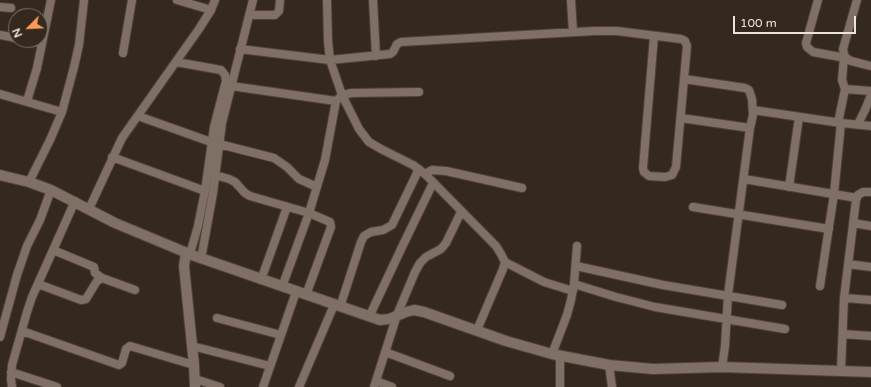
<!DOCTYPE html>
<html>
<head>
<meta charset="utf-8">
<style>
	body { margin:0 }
	#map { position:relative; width:871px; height:387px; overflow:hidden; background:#35281f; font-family:"Varela Round",sans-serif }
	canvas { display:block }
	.north { position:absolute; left:8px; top:8px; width:40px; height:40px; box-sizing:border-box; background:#35281f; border:1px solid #7e726b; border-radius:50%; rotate:246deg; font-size:11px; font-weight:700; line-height:16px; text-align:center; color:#ebe2dc }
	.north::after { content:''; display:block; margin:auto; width:14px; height:18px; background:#fd9d55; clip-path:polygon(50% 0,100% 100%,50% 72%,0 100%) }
	.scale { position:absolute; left:733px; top:16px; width:123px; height:18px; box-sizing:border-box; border:2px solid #ebe2dc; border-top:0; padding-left:5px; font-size:12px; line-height:14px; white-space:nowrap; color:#ebe2dc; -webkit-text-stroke:3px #35281f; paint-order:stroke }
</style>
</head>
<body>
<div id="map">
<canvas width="871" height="387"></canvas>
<div class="north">N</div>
<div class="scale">100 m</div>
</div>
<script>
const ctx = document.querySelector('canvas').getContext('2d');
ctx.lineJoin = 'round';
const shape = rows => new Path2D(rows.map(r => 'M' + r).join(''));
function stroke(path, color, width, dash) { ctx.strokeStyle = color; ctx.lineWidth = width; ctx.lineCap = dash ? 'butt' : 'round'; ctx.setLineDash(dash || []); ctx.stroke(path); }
const minor = shape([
	[177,0,211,10],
	[327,0,328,41,330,60,342,95,359,129,369,142,381,149,413,165,425,174,496,246,501,254,505,262,503,269,477,330],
	[373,0,376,56],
	[571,0,573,32],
	[818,0,806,43,807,47,813,52,846,58],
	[857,0,843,49,844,54,846,58,851,61,871,66],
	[0,7,11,8],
	[249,15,275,15,279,11,280,0],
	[0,35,16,38],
	[25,40,42,43],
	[240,49,330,60,390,54,393,52,397,44,401,42,594,31,617,31,681,39,685,41,687,46,676,167,672,175,665,177,649,176,644,172,643,168,654,36],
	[123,53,132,0],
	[176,62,221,70,225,75,226,81,214,127,205,191,198,226,190,254],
	[684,79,745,88,749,90,752,99,753,115,750,128,728,295,725,346,722,367],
	[231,86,336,101],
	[845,89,871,91],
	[0,94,62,112],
	[27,101,37,68,51,0],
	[753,110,841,123,871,126],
	[138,116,211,142],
	[681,118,750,128],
	[838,123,845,89,842,80,844,57],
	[858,124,865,110,871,95],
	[219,144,274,158,287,167,299,179,317,187],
	[112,157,205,191],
	[425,174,432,170,446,171,522,188],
	[215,175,229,179,235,182,245,193,250,196,309,213,330,222,331,227,306,295],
	[744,179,857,198],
	[29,182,50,140,62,112,74,67,79,45,84,0],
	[789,187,799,117],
	[693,207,829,229],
	[89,209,122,138,199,29,211,10,215,0],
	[853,223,871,226],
	[53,250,94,267,95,273,102,278],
	[201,259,213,193,222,123,253,0],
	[505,262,544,282,573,291],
	[848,264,871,267],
	[576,266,663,285,782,305],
	[261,280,287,207],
	[38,284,81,300,86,299,97,281,102,278,135,290],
	[574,284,616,297,655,307,785,329],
	[820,286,834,194,841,123],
	[282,287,309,213,325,160,336,101,342,95,352,93,419,92],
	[844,298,871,300],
	[340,307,361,242,364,236,371,232,383,230,392,225,419,169],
	[369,317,402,247,433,183],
	[217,318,281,335],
	[22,331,119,365,122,363,126,349,130,346,194,365],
	[843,334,871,336],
	[0,337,17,275,27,246,40,220,51,190],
	[192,346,270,366],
	[385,352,450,376],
	[552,354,567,315,571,300,574,284,577,246],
	[560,355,560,387],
	[609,365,612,387],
	[841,370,844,298,856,200,858,195,863,192,871,192],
	[11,372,57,387],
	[195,379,220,387],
	[376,381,392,387],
	[12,387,11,379,12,365,27,312,32,297,75,201],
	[263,387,296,292],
	[299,387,334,305],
	[374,387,397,315,415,272,420,263,426,257,441,249,446,243,461,212]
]);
const tertiary = shape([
	[0,175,29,182,51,190,115,223,192,255,380,320,389,319,406,312,414,310,424,312,506,341,552,354,609,365,653,369,722,367,871,372],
	[186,253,184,266,194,365,195,387]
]);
stroke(minor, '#4e433c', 10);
stroke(tertiary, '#4e433c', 12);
stroke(minor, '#7f6f65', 8);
stroke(tertiary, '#7f6f65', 10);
</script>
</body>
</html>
